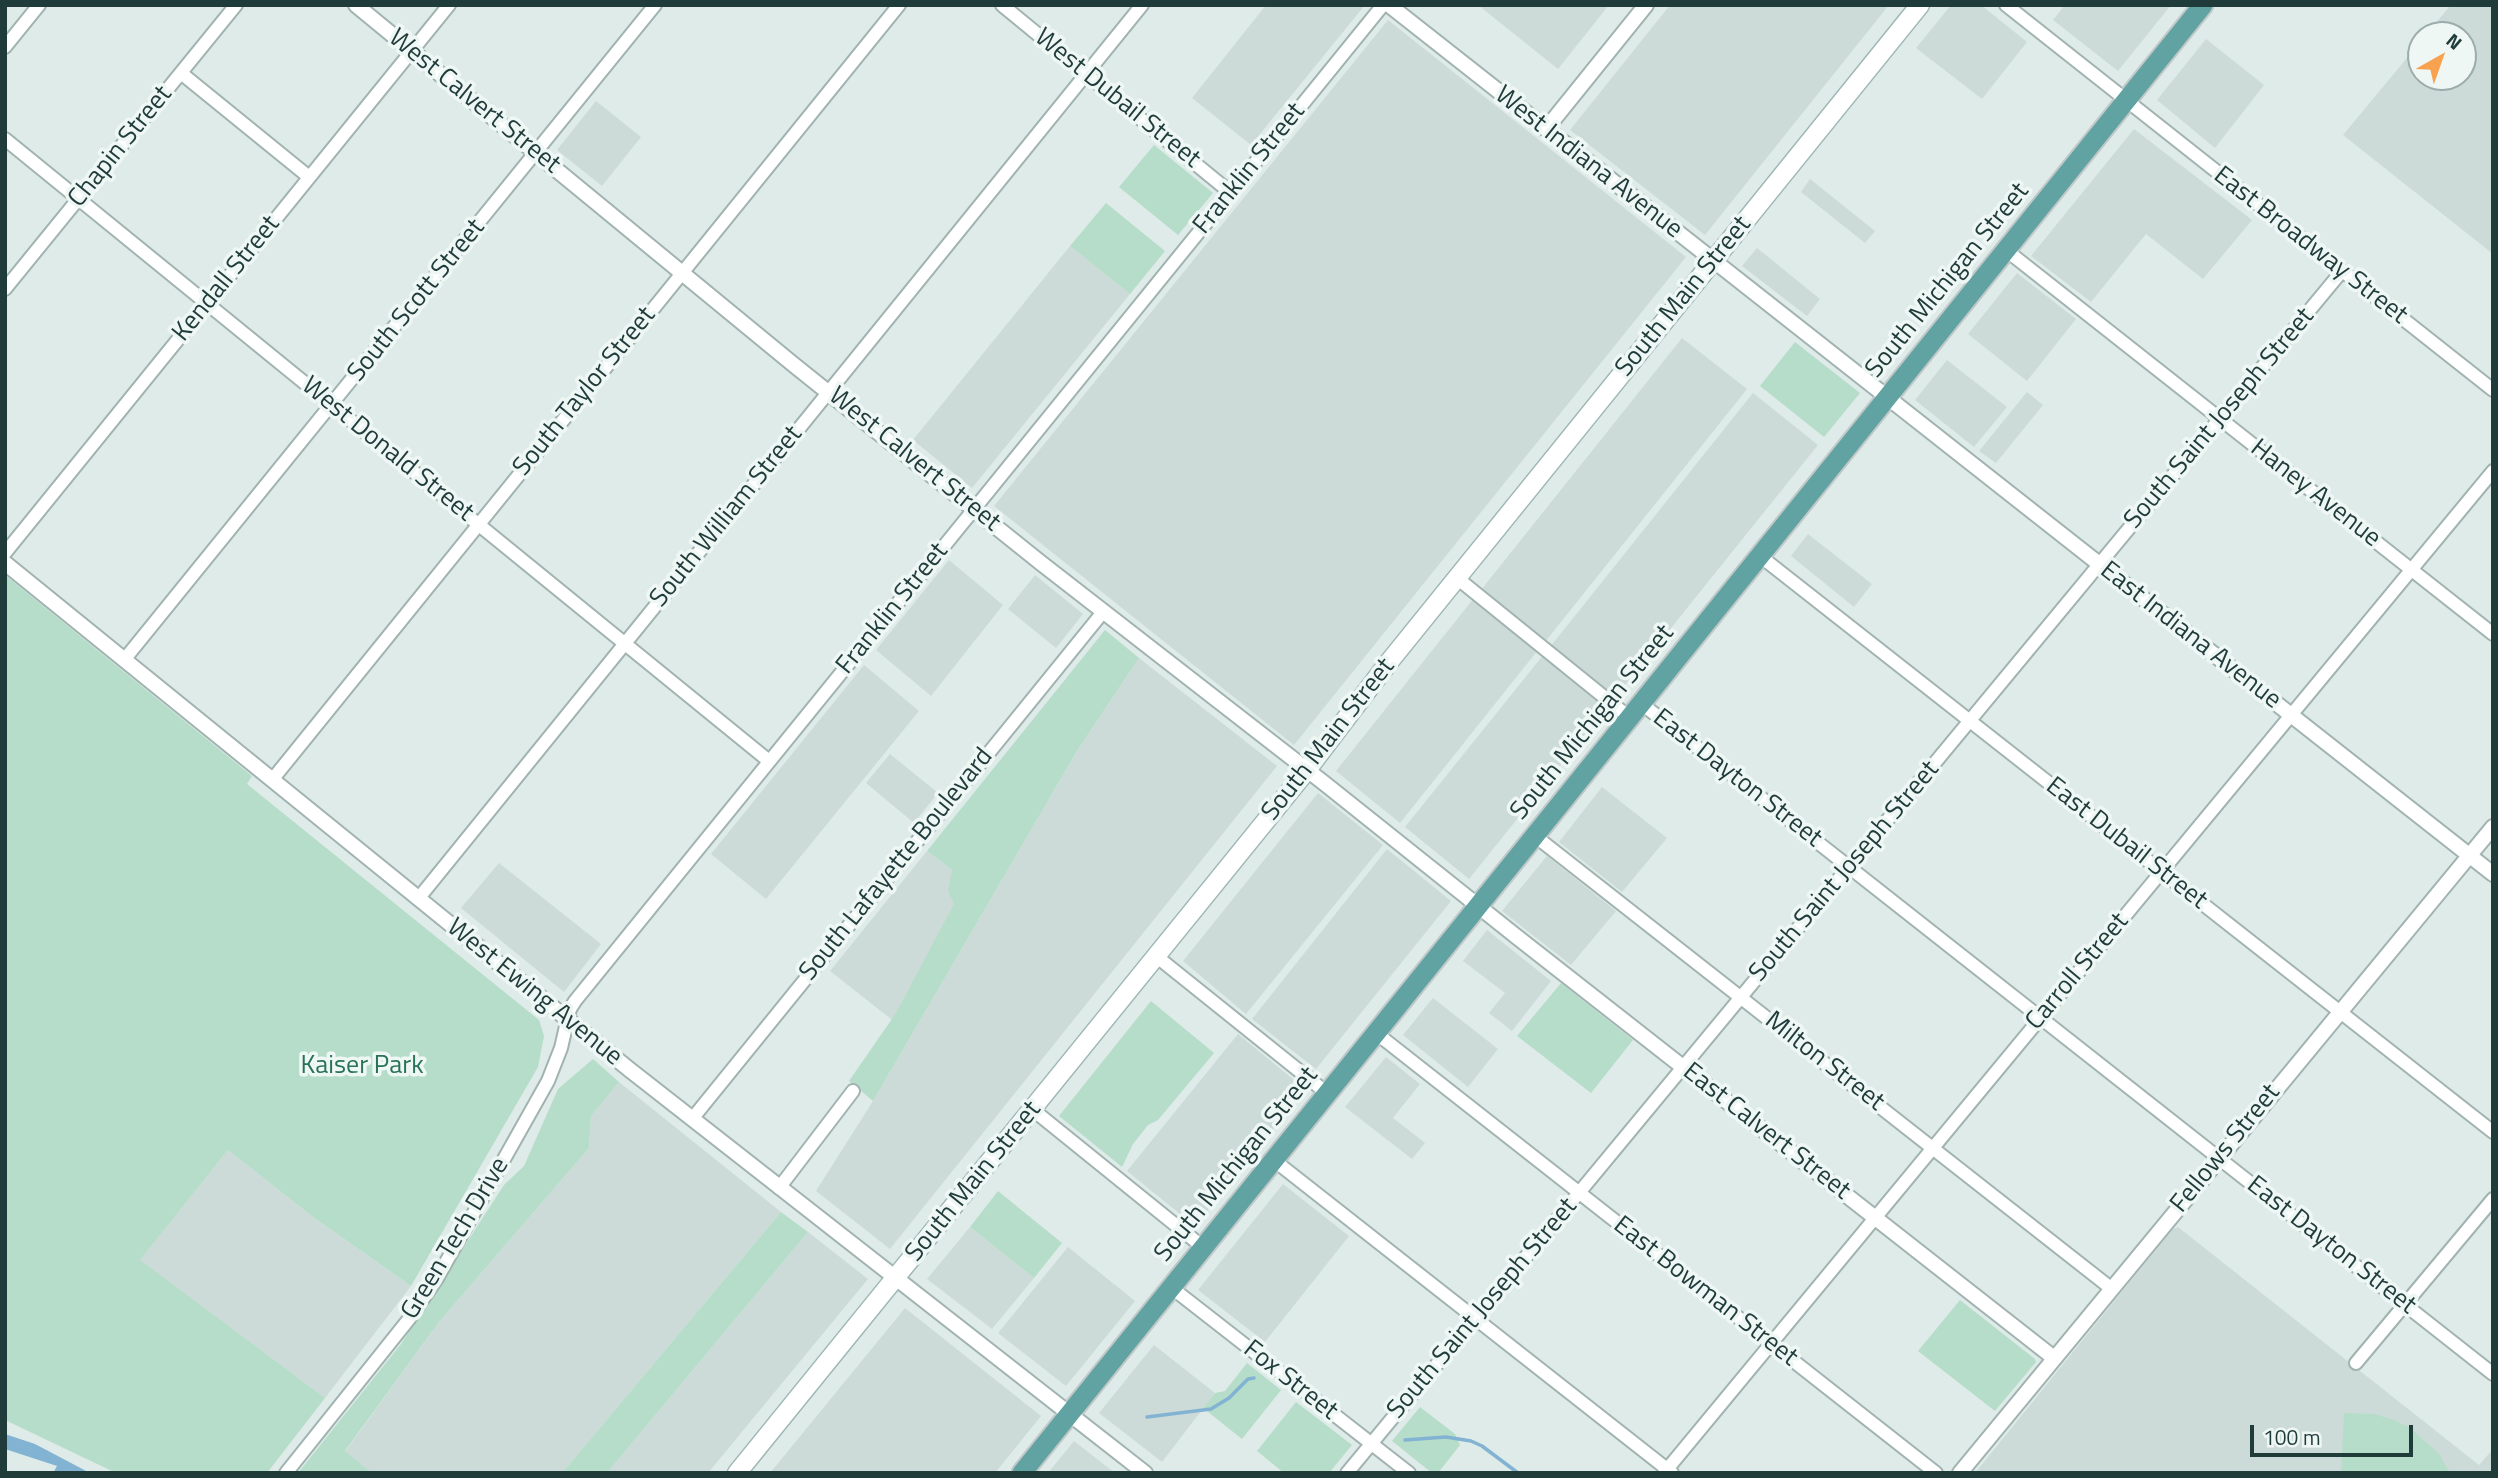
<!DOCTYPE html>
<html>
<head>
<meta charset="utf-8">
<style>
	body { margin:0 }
	#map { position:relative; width:2498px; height:1478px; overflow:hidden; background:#deebe8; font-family:"Titillium Web",sans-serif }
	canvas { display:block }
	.frame { position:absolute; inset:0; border:7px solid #1f3b3a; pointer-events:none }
	.north { position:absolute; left:2407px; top:21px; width:70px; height:70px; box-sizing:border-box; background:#eff7f5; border:2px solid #9cacaa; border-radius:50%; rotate:40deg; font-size:19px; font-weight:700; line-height:28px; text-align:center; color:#1f3b3a }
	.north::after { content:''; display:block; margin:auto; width:24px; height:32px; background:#f8a24f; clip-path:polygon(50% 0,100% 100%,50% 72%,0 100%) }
	.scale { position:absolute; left:2250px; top:1425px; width:163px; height:32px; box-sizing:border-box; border:4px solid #1f3b3a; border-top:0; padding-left:9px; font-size:21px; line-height:24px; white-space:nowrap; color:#1f3b3a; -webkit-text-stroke:5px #eff7f5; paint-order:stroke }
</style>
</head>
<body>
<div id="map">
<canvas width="2498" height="1478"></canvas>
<div class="frame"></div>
<div class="north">N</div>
<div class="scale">100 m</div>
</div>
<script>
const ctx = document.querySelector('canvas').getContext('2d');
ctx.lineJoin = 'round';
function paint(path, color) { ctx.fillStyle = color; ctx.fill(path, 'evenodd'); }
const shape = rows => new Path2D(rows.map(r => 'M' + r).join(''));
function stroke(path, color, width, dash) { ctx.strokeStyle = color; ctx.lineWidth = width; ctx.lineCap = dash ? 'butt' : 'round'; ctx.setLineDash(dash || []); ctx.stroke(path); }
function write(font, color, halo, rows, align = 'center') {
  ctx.font = font + ' "Titillium Web",sans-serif'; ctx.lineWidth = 7; ctx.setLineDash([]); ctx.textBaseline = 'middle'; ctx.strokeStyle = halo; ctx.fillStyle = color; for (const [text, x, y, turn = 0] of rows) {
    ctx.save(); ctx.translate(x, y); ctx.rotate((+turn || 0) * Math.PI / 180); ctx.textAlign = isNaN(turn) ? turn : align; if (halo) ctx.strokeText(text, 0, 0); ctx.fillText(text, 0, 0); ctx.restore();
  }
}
const built = shape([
	[1266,5,1365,5,1251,145,1192,98],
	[1478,5,1609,5,1558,69],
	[1670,5,1889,5,1705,235,1570,130],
	[1951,5,1981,5,2027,42,1982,99,1916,48],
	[2065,5,2171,5,2118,71,2053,20],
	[2448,5,2493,5,2493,254,2343,135,2421,41,2421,77,2463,77,2463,35,2426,35,2449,7],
	[1388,20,1686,257,1294,745,994,506],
	[2206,39,2264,85,2215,148,2157,100],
	[596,101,641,137,602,186,557,150],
	[2134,129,2252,220,2203,279,2146,234,2091,302,2031,256],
	[1810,179,1875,231,1865,243,1801,192],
	[1070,246,1130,294,972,488,913,440],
	[1757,248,1820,299,1807,316,1742,266],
	[2017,273,2076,319,2027,381,1968,334],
	[1682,338,1747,389,1545,642,1481,590],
	[1947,360,2007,407,1974,447,1915,400],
	[2027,392,2043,405,1996,463,1979,451],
	[1753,393,1818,445,1614,699,1550,647],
	[1808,534,1872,584,1854,607,1791,556],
	[949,560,1003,605,931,696,876,650],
	[1035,575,1083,614,1056,648,1008,609],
	[1474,598,1538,650,1400,823,1336,771],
	[1544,654,1608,706,1469,879,1405,827],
	[1139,658,1277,766,890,1249,816,1191,873,1101,1077,751],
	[864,665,919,711,766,899,711,854],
	[890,754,938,793,914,823,866,783],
	[1602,787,1667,838,1622,892,1559,842],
	[1318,793,1383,845,1246,1014,1183,961],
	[1387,849,1451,901,1316,1069,1252,1019],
	[927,851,977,889,896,1023,830,971],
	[1547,856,1616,911,1571,965,1502,911],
	[499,863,601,944,564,992,461,908],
	[1487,930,1551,981,1512,1031,1489,1013,1505,993,1463,961],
	[1433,998,1498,1049,1468,1087,1403,1035],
	[1238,1034,1305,1089,1195,1226,1127,1171],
	[1386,1057,1420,1084,1393,1118,1425,1143,1412,1159,1345,1107],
	[619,1082,781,1212,562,1473,372,1473,345,1452,439,1322,589,1148,591,1116],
	[228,1150,313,1217,411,1286,325,1398,139,1261],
	[1283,1184,1349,1236,1265,1342,1198,1290],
	[970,1227,1034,1278,992,1329,927,1279],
	[2178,1227,2479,1465,2493,1449,2493,1473,1975,1473,2158,1247,2173,1229],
	[808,1232,868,1279,708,1473,607,1473],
	[1068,1247,1135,1301,1066,1386,998,1333],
	[905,1308,1041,1416,995,1473,770,1473],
	[1154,1345,1215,1393,1162,1462,1099,1413],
	[1074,1441,1115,1473,1048,1473]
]);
const green = shape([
	[1154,145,1213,193,1178,235,1119,187],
	[1106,203,1165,251,1130,294,1070,246],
	[1795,342,1860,393,1824,437,1760,386],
	[5,575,252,776,247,784,539,1020,544,1036,538,1067,411,1286,313,1217,228,1150,140,1260,325,1398,267,1473,116,1473,5,1420],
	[1105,630,1139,658,1077,751,873,1101,849,1081,896,1013,954,904,948,891,952,870,927,851],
	[1561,983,1633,1040,1591,1093,1517,1036],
	[1151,1001,1214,1053,1158,1120,1148,1125,1133,1144,1122,1167,1059,1116],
	[593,1059,619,1082,591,1116,589,1148,439,1322,345,1451,372,1473,298,1473,401,1344,504,1185,524,1166,558,1089],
	[998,1191,1062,1243,1034,1278,970,1227],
	[781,1212,808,1232,607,1473,562,1473],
	[1960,1300,2035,1359,2036,1362,1995,1411,1918,1351],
	[1247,1363,1281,1390,1242,1439,1203,1408,1215,1393,1225,1391],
	[1296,1402,1352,1445,1329,1473,1284,1473,1257,1451],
	[1420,1407,1455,1434,1460,1445,1438,1473,1432,1473,1392,1441],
	[2344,1413,2374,1414,2394,1420,2409,1427,2439,1454,2450,1473,2341,1473]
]);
const water = shape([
	[5,1434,35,1444,90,1473,53,1473,57,1466,5,1449]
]);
const stream = shape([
	[1147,1417,1211,1409,1229,1398,1248,1379,1254,1378],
	[1405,1440,1446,1437,1471,1441,1482,1446,1518,1473]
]);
const minor = shape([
	[1002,5,1231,193],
	[2006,5,2493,390],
	[5,47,39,5],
	[181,73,309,177],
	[5,139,769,761],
	[2006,250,2493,634],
	[5,289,236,5],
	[5,553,449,5],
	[1760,556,2493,1132],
	[1457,578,1630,718],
	[124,660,655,5],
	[1642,704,2493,1374],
	[272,780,899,5],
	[1535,836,2112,1289],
	[418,899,1142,5],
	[1156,956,1328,1094],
	[1376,1033,1936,1473],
	[1032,1109,1204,1248],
	[692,1119,1103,612],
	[1275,1161,1672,1473],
	[779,1188,853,1091],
	[1172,1288,1409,1473],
	[2356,1363,2493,1199],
	[286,1473,409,1319,436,1280,548,1081,561,1048,570,1009,575,1001,1383,5],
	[1347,1473,2342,271],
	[1664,1473,2493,471]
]);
const tertiary = shape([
	[356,5,794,365,1041,563,1324,783,1517,937,2054,1358],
	[1389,5,2493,874],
	[1546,129,1646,5],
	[5,563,630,1070,1145,1473],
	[1960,1473,2493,827]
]);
const secondary = shape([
	[737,1473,1307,770,1389,662,1920,5]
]);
const primary = shape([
	[1022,1473,2203,5]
]);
const streetNames = [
	["West Dubail Street",1117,99,39],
	["West Calvert Street",474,102,39],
	["Chapin Street",121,147,-51],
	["West Indiana Avenue",1588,163,38],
	["Franklin Street",1250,169,-51],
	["East Broadway Street",2310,246,38],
	["Kendall Street",227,279,-51],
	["South Michigan Street",1948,281,-51],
	["South Main Street",1684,297,-51],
	["South Scott Street",417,301,-51],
	["South Taylor Street",585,392,-51],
	["South Saint Joseph Street",2220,419,-50],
	["West Donald Street",387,450,39],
	["West Calvert Street",914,460,39],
	["Haney Avenue",2315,494,38],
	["South William Street",727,517,-51],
	["Franklin Street",893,609,-51],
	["East Indiana Avenue",2190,636,38],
	["South Michigan Street",1593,723,-51],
	["South Main Street",1329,740,-52],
	["East Dayton Street",1737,779,38],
	["East Dubail Street",2126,844,38],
	["South Lafayette Boulevard",897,865,-51],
	["South Saint Joseph Street",1845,872,-50],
	["Carroll Street",2078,972,-50],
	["West Ewing Avenue",534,993,39],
	["Milton Street",1824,1062,38],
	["East Calvert Street",1766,1132,38],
	["Fellows Street",2226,1149,-51],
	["South Michigan Street",1237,1165,-51],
	["South Main Street",974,1182,-51],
	["Green Tech Drive",456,1239,-59],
	["East Dayton Street",2331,1246,38],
	["East Bowman Street",1705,1292,38],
	["South Saint Joseph Street",1483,1309,-50],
	["Fox Street",1290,1381,38]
];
const parkNames = [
	["Kaiser Park",362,1067]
];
paint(built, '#cddbd8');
paint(green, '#b6ddca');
paint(water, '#83b3d3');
stroke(stream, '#83b3d3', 3.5);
stroke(minor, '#a1b3b0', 16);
stroke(tertiary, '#a1b3b0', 18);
stroke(secondary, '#9db7b4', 21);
stroke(primary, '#c0c8c8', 23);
stroke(minor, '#fff', 12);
stroke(tertiary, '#fff', 14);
stroke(secondary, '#fff', 18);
stroke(primary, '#61a2a2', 19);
write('26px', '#1f3b3a', '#eff7f5', streetNames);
write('26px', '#287358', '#eff7f5', parkNames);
</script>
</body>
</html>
